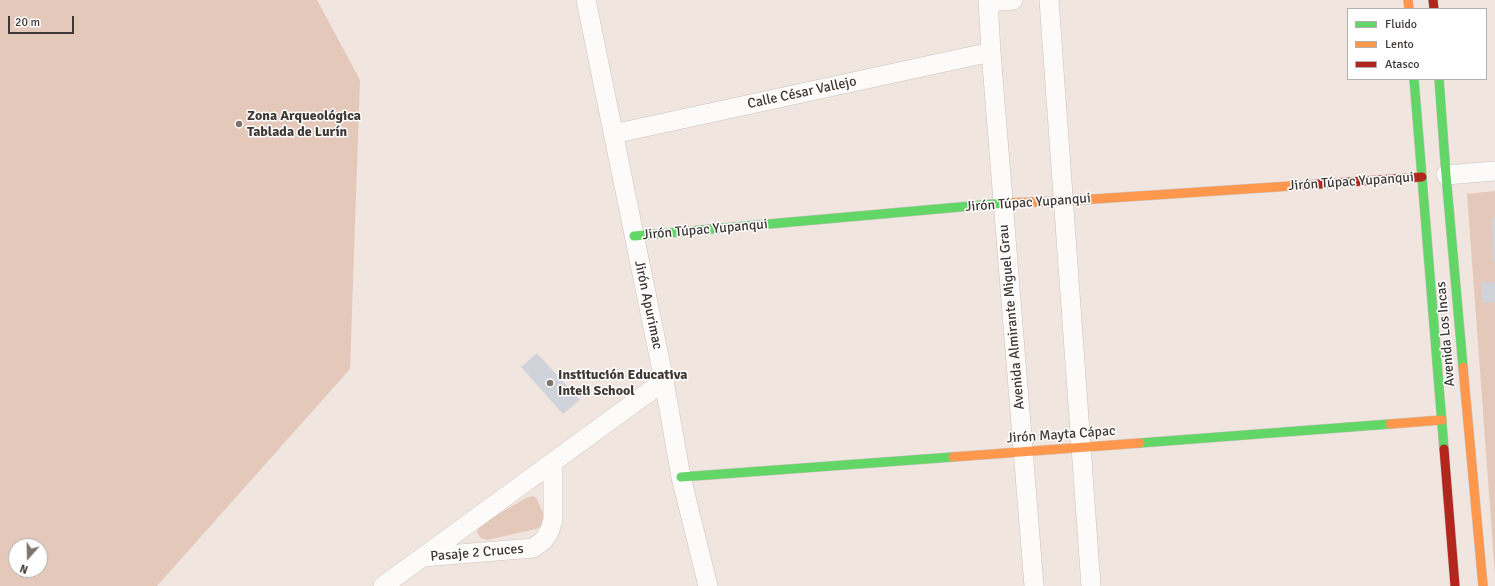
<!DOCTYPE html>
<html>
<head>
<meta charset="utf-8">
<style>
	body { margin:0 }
	#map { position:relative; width:1495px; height:586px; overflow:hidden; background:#f0e5df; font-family:Signika,sans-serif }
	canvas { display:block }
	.legend { position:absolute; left:1347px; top:8px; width:140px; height:72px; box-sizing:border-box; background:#fff; border:1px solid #b2afad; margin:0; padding:5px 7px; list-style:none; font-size:12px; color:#3f3733 }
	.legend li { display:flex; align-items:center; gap:8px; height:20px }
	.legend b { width:20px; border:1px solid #b2afad }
	.north { position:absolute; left:8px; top:538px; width:40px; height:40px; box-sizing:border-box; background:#fff; border:1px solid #b2afad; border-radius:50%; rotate:200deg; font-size:11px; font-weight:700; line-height:16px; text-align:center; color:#3f3733 }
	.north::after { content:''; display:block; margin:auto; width:14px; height:18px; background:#7d746f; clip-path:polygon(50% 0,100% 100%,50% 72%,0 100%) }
	.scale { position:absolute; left:8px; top:16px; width:66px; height:18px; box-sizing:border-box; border:2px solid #3f3733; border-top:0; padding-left:5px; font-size:12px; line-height:14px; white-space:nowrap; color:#3f3733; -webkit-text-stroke:3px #fff; paint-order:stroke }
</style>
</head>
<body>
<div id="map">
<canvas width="1495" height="586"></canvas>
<ul class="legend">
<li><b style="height:5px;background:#63d668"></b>Fluido</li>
<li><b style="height:5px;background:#ff974d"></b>Lento</li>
<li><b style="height:5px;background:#b3261e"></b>Atasco</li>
</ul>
<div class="north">N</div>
<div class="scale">20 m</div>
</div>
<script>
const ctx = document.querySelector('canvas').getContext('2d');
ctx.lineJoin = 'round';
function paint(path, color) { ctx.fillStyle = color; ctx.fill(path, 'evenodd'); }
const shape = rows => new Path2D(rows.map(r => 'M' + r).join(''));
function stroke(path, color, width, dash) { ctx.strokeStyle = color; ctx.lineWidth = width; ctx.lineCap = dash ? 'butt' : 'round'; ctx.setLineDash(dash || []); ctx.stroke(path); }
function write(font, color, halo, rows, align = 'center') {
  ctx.font = font + ' Signika,sans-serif'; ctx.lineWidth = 3; ctx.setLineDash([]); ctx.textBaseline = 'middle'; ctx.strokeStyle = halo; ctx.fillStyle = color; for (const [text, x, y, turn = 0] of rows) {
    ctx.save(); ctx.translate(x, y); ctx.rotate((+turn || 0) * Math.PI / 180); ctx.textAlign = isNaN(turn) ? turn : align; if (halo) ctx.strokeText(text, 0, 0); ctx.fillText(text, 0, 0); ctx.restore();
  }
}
const green = shape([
	[0,0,317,0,360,80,350,369,157,586,0,586],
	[16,546,40,546,40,570,16,570],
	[1495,191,1495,575,1467,194],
	[533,496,537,499,545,518,542,526,536,529,487,540,481,538,477,532,480,525,526,498]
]);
const building = shape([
	[1492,218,1495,218,1495,262,1493,262],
	[1495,282,1495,302,1483,303,1481,283],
	[537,353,580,400,563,414,521,367]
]);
const street = shape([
	[586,0,664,381,681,477,708,586],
	[988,0,991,52,1034,586],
	[1049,0,1091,586],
	[989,2,1013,0],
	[613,134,991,52],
	[1446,175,1495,171],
	[423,557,533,548,543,541,549,532,553,520,553,462],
	[383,586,664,381]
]);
const fast = shape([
	[1414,79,1444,449],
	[1439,79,1446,175,1463,367],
	[634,236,1005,203],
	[1140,443,1390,424],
	[681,477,953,457]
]);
const slow = shape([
	[1408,0,1409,9],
	[1005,203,1064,201,1306,185],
	[1463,367,1483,586],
	[1390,424,1442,420],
	[953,457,1140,443]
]);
const jam = shape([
	[1433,0,1434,9],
	[1306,185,1422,177],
	[1444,449,1455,586]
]);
const markers = [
	[239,124,4,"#7d746f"],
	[550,383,4,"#7d746f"]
];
const streetNames = [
	["Calle César Vallejo",802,93,-12],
	["Jirón Túpac Yupanqui",1351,182,-4],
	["Jirón Túpac Yupanqui",1028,203,-4],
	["Jirón Túpac Yupanqui",705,230,-5],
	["Jirón Apurimac",648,305,78],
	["Avenida Almirante Miguel Grau",1012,317,-95],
	["Avenida Los Incas",1446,334,-95],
	["Jirón Mayta Cápac",1061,435,-4],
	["Pasaje 2 Cruces",477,553,-5]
];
const poiNames = [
	["Zona Arqueológica",247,116],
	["Tablada de Lurín",247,132],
	["Institución Educativa",558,375],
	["Inteli School",558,391]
];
paint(green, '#e4c9ba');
paint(building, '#d0d3da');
stroke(street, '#cbc2bd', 20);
stroke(fast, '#cbc2bd', 10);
stroke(slow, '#cbc2bd', 10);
stroke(jam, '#cbc2bd', 10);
stroke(street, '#fdfbfa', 19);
stroke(fast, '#63d668', 9);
stroke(slow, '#ff974d', 9);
stroke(jam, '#b3261e', 9);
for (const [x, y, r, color] of markers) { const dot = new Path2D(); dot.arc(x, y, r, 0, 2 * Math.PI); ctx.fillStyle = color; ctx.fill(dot); stroke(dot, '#fff', 1.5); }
write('14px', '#3f3733', '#fff', streetNames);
write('bold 14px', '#3f3733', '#fff', poiNames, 'left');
</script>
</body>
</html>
